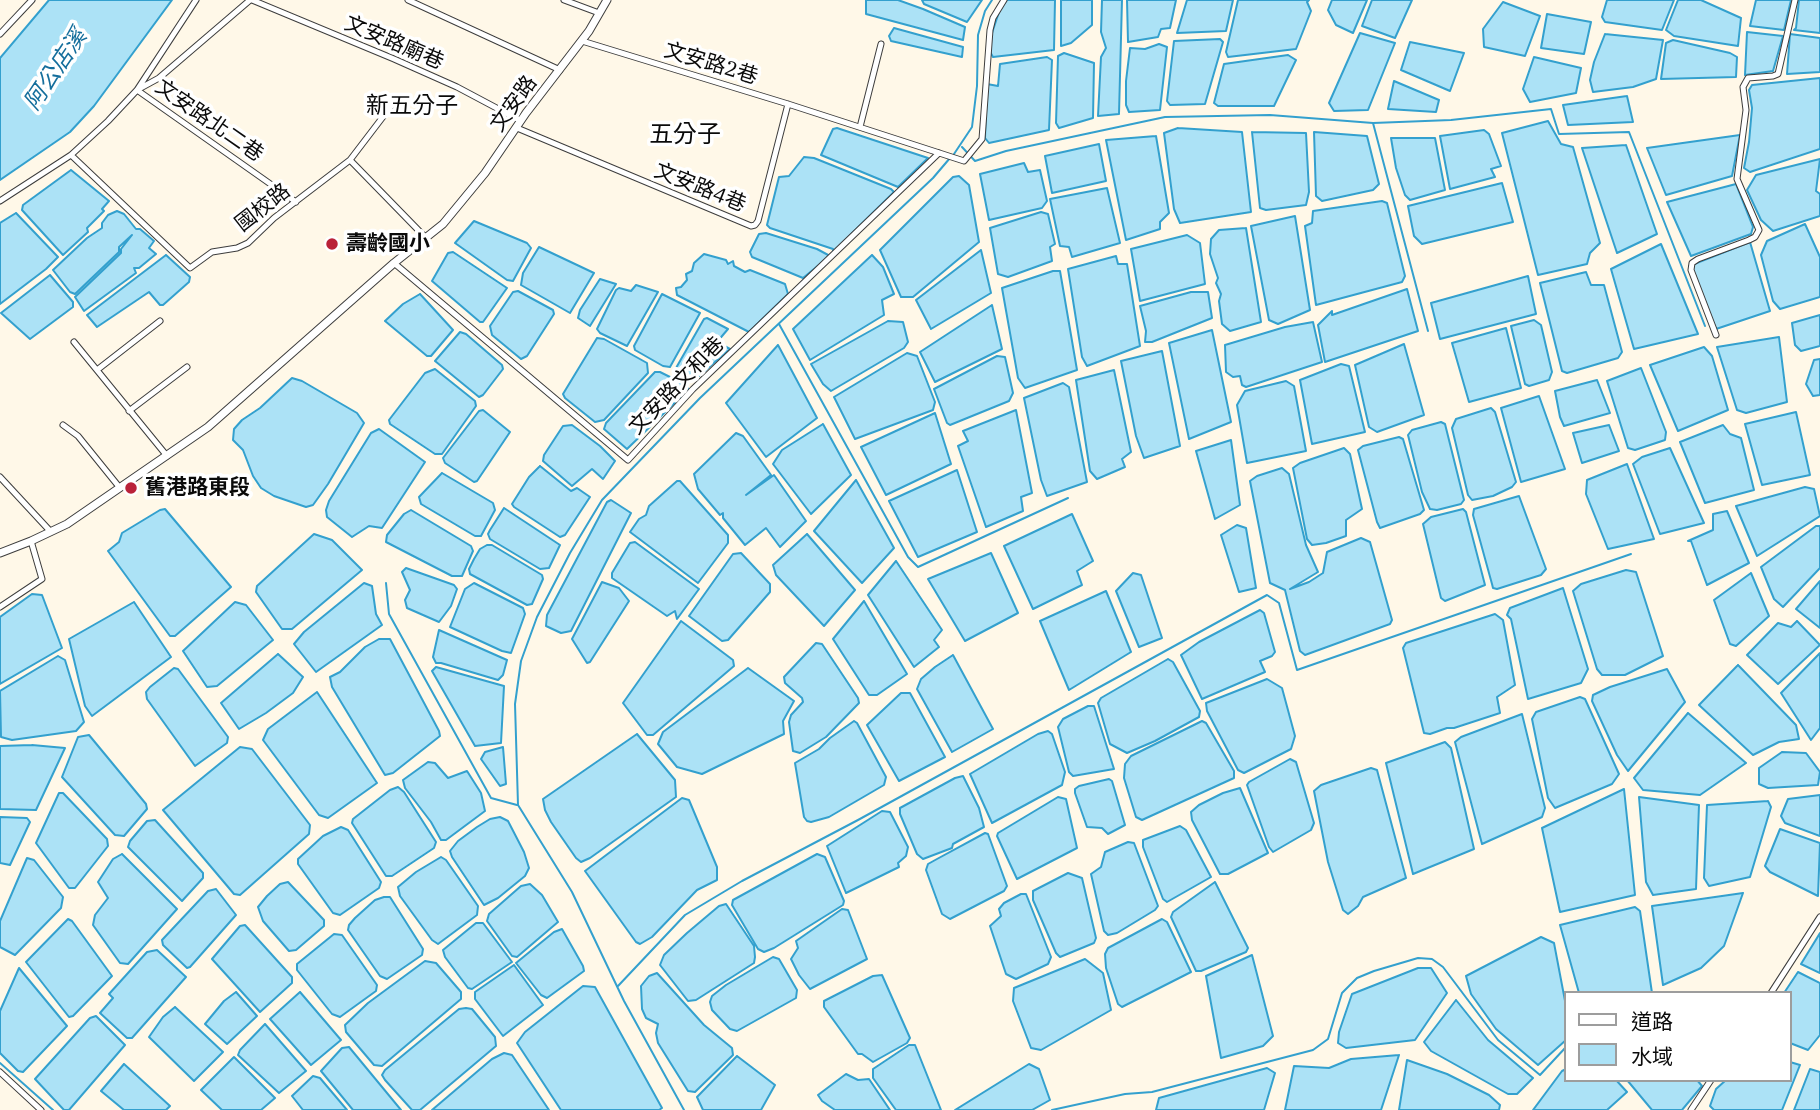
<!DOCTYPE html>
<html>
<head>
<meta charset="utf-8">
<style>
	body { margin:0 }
	#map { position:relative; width:1820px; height:1110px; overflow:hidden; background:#fff8e8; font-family:"IBM Plex Serif","Noto Sans TC",serif }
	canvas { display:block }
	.legend { position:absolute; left:1564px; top:991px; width:228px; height:91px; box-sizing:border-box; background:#fff; border:2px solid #9d9d9d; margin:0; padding:9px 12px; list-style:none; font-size:21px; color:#0a0a0a }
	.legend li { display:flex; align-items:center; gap:14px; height:35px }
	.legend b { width:35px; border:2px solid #9d9d9d }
</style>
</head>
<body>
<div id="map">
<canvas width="1820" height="1110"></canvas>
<ul class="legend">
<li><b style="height:9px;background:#fff"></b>道路</li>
<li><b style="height:19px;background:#ace2f6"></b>水域</li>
</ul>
</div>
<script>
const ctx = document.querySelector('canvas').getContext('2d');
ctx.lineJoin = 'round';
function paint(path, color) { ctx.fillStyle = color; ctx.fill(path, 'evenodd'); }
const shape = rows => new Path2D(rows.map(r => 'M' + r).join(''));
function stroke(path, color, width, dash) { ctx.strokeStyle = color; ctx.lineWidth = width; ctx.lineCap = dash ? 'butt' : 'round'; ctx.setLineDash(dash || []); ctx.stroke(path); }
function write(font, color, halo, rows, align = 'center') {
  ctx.font = font + ' "IBM Plex Serif","Noto Sans TC",serif'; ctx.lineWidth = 7; ctx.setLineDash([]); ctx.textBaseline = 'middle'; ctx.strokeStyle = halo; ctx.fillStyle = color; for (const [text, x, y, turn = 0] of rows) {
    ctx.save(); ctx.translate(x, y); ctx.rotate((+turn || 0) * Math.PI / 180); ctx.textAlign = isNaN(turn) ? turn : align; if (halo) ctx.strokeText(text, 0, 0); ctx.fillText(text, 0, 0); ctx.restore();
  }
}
const water = shape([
	[49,0,172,0,94,106,70,132,0,180,0,58,49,0],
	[866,0,898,0,923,9,965,27,963,40,866,14,866,0],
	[922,0,982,0,967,22,924,4,922,0],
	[1007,0,1055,0,1054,50,993,57,989,50,992,33,1000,9,1007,0],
	[1061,0,1092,0,1092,25,1071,43,1061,46,1061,0],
	[1102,0,1122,0,1119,114,1098,116,1101,57,1106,48,1101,32,1102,0],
	[1127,0,1176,0,1170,28,1161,29,1158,37,1128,42,1127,0],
	[1187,0,1233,0,1226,31,1177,33,1187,0],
	[1238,0,1309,0,1307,2,1311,11,1296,49,1228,57,1226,52,1238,0],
	[1332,0,1367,0,1353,33,1336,25,1328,10,1332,0],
	[1372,0,1412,0,1395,38,1362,26,1372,0],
	[1607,0,1674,0,1662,30,1605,22,1602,17,1607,0],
	[1678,0,1701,0,1741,18,1738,46,1674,36,1666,30,1678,0],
	[1756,0,1791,0,1784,30,1750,26,1756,0],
	[1799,0,1820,0,1820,33,1794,30,1796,28,1799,0],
	[1503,2,1540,16,1525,56,1484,47,1483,29,1503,2],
	[1547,14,1591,22,1584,54,1541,48,1547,14],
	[894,28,963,47,962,57,891,41,889,36,894,28],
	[1747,32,1783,36,1773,71,1745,75,1747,32],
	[1360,33,1395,43,1368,110,1334,111,1329,103,1360,33],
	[1605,34,1663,40,1656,79,1633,87,1593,92,1590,80,1594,62,1605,34],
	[1790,34,1820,38,1820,72,1787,74,1790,34],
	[1220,39,1223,42,1205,104,1170,105,1167,101,1174,41,1220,39],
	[1673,40,1730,53,1737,57,1736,77,1661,79,1666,43,1673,40],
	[1410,42,1464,53,1450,91,1401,70,1410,42],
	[1159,44,1167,47,1160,110,1129,112,1126,105,1126,81,1130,48,1145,49,1159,44],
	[1064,53,1094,63,1093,118,1059,128,1056,123,1058,56,1064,53],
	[1288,55,1296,60,1274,106,1218,106,1214,103,1224,64,1288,55],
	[1047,57,1052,60,1049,130,989,143,985,138,987,84,998,86,1000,64,1047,57],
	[1534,57,1581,68,1576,93,1530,102,1523,89,1534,57],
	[1820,78,1820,149,1750,172,1744,168,1749,142,1752,108,1749,90,1752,85,1820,78],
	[1394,81,1439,100,1436,112,1388,109,1394,81],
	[1627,96,1633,122,1568,125,1563,105,1627,96],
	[1548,121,1561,144,1573,147,1600,243,1590,253,1587,264,1538,275,1502,133,1548,121],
	[837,128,928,158,898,187,821,155,833,129,837,128],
	[1178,128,1242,132,1251,212,1180,223,1174,209,1164,133,1178,128],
	[1484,130,1489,134,1501,166,1491,169,1495,177,1450,189,1440,136,1484,130],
	[1252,132,1306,133,1309,192,1306,205,1266,210,1260,208,1252,132],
	[1314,132,1367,136,1379,184,1373,190,1322,201,1316,196,1314,132],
	[1740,135,1732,176,1666,195,1647,148,1740,135],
	[1156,136,1169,213,1160,222,1160,229,1126,240,1106,140,1156,136],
	[1391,138,1435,138,1445,190,1410,200,1405,195,1396,168,1391,138],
	[1099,144,1106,181,1052,193,1045,156,1099,144],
	[1626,145,1657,234,1617,253,1582,148,1626,145],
	[804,157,814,158,891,189,894,192,833,252,833,249,770,228,767,225,779,177,789,176,804,157],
	[1820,159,1816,191,1820,194,1820,216,1773,231,1761,220,1747,190,1756,175,1820,159],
	[1024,163,1028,172,1040,170,1047,201,1042,208,989,220,980,174,1024,163],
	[71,170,109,201,102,209,104,211,87,228,88,232,63,255,22,210,23,205,71,170],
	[959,176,969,185,979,242,913,297,901,297,880,250,953,177,959,176],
	[1502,183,1513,222,1422,244,1414,236,1408,206,1502,183],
	[1736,184,1753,227,1751,234,1691,256,1667,202,1736,184],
	[1107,188,1120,243,1072,257,1069,247,1060,246,1050,199,1107,188],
	[1382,201,1387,203,1405,276,1402,282,1316,305,1305,226,1312,223,1313,211,1382,201],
	[117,211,124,214,136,229,140,229,154,241,149,248,156,254,139,268,134,268,136,273,84,311,75,297,121,253,121,249,132,235,119,247,119,252,75,294,70,292,53,270,87,238,102,228,102,223,108,215,117,211],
	[1041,212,1048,214,1055,244,1050,247,1052,261,1008,277,998,274,990,228,1041,212],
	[16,213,58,257,46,269,0,304,0,223,16,213],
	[1295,216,1310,310,1278,324,1269,320,1251,226,1295,216],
	[474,221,527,243,531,248,513,281,507,280,455,243,474,221],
	[1805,224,1820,257,1820,297,1780,309,1773,301,1761,255,1767,241,1805,224],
	[1246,228,1261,322,1230,331,1222,324,1219,301,1221,294,1216,283,1218,278,1210,254,1211,239,1219,230,1246,228],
	[766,233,817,249,830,256,803,278,752,257,750,252,759,234,766,233],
	[1187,235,1200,243,1205,284,1140,301,1131,249,1187,235],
	[1750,242,1770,311,1716,329,1689,266,1750,242],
	[1661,244,1698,334,1634,349,1611,269,1661,244],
	[539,247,594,273,570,313,521,285,523,273,539,247],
	[981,250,991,293,931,329,916,300,981,250],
	[453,252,507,288,483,322,480,322,432,281,448,253,453,252],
	[704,254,726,260,728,264,733,261,734,266,745,272,750,270,785,284,788,294,749,332,677,295,676,288,681,287,687,280,686,274,692,271,694,263,704,254],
	[166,255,190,277,189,282,163,305,160,305,149,292,97,327,87,315,166,255],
	[872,255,883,267,894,294,882,300,884,315,810,360,793,329,872,255],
	[1116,256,1118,264,1127,264,1140,346,1087,366,1082,357,1068,269,1116,256],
	[1053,271,1060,271,1077,370,1025,388,1018,378,1002,288,1053,271],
	[1586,272,1591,285,1604,285,1622,352,1618,358,1567,373,1562,371,1540,283,1586,272],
	[50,275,73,302,73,307,30,339,1,313,50,275],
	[1528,276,1536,314,1440,339,1431,303,1528,276],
	[600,279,616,284,590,326,578,318,580,310,600,279],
	[636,285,658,292,627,346,600,333,597,329,616,290,619,288,631,291,636,285],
	[1407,289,1418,331,1325,362,1318,325,1332,311,1332,315,1407,289],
	[518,291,553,310,554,314,527,356,521,359,492,335,490,326,513,292,518,291],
	[1191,292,1208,292,1212,318,1152,342,1145,342,1146,331,1140,306,1191,292],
	[420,294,453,330,431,356,427,356,385,321,403,304,420,294],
	[662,294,700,313,670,367,663,366,635,350,634,346,662,294],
	[992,305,1002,349,935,382,920,352,992,305],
	[1820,315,1820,346,1801,351,1795,345,1792,323,1820,315],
	[707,318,728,329,717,342,730,349,693,381,676,368,704,319,707,318],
	[1534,320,1541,325,1552,372,1549,380,1529,386,1525,384,1511,326,1534,320],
	[888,321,903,322,908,342,904,348,831,391,823,384,811,364,888,321],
	[1313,322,1322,362,1246,387,1242,385,1240,376,1233,377,1226,372,1225,345,1285,327,1313,322],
	[1506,328,1521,388,1469,402,1452,343,1506,328],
	[1212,330,1231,422,1189,439,1169,343,1212,330],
	[460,332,466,334,502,365,503,369,483,395,479,397,435,361,460,332],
	[1779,337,1787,402,1746,413,1737,410,1717,347,1779,337],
	[597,338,604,339,647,363,648,373,604,420,595,422,565,398,563,394,597,338],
	[1404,344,1424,415,1377,432,1369,427,1355,365,1404,344],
	[778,345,817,418,766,457,726,403,778,345],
	[1704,347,1712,356,1728,410,1678,431,1650,365,1704,347],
	[1162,351,1180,446,1144,458,1136,436,1121,361,1162,351],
	[907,353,917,356,935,402,933,410,855,439,834,397,907,353],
	[997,356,1005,357,1013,393,1009,401,950,425,947,423,934,389,997,356],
	[1820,359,1820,395,1813,396,1806,384,1814,360,1820,359],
	[1341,364,1349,366,1365,432,1312,444,1300,380,1341,364],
	[1641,368,1666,432,1665,440,1635,450,1628,448,1607,381,1641,368],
	[435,369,475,401,476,406,442,454,435,454,390,424,389,420,425,373,435,369],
	[1114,370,1131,452,1122,459,1125,467,1097,479,1090,471,1076,380,1114,370],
	[655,372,660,372,674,379,689,389,627,449,604,429,606,423,655,372],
	[292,378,302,381,357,413,364,423,328,484,313,505,306,507,274,496,261,488,253,476,243,450,233,440,234,429,242,420,260,408,292,378],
	[1597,380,1610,413,1564,426,1560,417,1555,391,1597,380],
	[1286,381,1294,386,1306,451,1247,463,1237,405,1245,391,1286,381],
	[1063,383,1069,387,1087,482,1047,496,1041,480,1024,398,1063,383],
	[1539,396,1565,469,1521,482,1501,408,1539,396],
	[1491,408,1495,412,1516,482,1512,487,1493,496,1472,500,1468,495,1452,428,1456,419,1491,408],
	[483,410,510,432,477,481,474,482,445,463,443,458,479,411,483,410],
	[1016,410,1032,493,1021,497,1023,511,986,527,958,446,968,441,963,431,1016,410],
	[1796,412,1810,475,1762,485,1745,424,1796,412],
	[935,413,951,464,886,495,861,447,935,413],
	[1441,422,1445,424,1464,500,1461,504,1437,510,1430,509,1422,492,1408,435,1412,430,1441,422],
	[823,424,851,475,811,514,773,464,782,450,823,424],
	[572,425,600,446,615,461,603,479,592,469,572,486,543,461,544,455,563,426,572,425],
	[1609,425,1619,451,1582,463,1573,433,1609,425],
	[1723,425,1730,434,1741,438,1754,490,1705,503,1680,442,1723,425],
	[379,429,425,462,382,528,369,526,352,537,327,517,326,510,329,501,371,433,379,429],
	[736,433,743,436,771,475,746,495,774,475,806,521,780,547,766,528,745,545,723,518,723,513,720,515,698,489,694,474,736,433],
	[1399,437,1403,439,1424,510,1420,514,1380,528,1377,522,1358,450,1363,446,1399,437],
	[1231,440,1240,505,1215,519,1196,451,1231,440],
	[1344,448,1350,454,1362,509,1346,520,1346,536,1326,543,1312,545,1307,539,1293,468,1300,463,1344,448],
	[1670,448,1704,523,1660,534,1633,464,1642,457,1670,448],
	[1627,464,1654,539,1608,549,1586,494,1587,480,1627,464],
	[540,466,571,491,577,488,590,497,565,535,560,537,514,507,512,504,529,477,540,466],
	[1282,468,1289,474,1306,545,1318,572,1290,589,1309,582,1323,573,1327,552,1361,538,1370,542,1392,620,1390,624,1305,655,1300,651,1285,590,1270,583,1250,481,1257,476,1282,468],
	[957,470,977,532,918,557,889,501,957,470],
	[442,473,493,503,495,510,481,536,475,536,421,504,419,497,442,473],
	[856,480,894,548,862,583,814,531,856,480],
	[677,481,680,481,728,535,728,543,698,583,630,532,639,519,646,515,649,506,677,481],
	[1805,487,1814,489,1820,516,1757,556,1736,506,1805,487],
	[1519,496,1546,569,1541,575,1497,589,1493,588,1492,584,1473,515,1474,509,1519,496],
	[611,500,631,513,571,631,561,633,546,626,547,615,607,502,611,500],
	[504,508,560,545,549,568,540,569,490,539,488,534,490,530,504,508],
	[165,509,231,587,175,636,170,636,108,551,119,542,122,533,160,510,165,509],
	[1463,509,1466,512,1485,585,1445,601,1441,598,1423,524,1431,517,1463,509],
	[411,510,471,546,473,551,462,576,452,576,386,542,387,535,404,514,411,510],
	[1727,511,1749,563,1707,585,1691,541,1688,541,1713,530,1713,514,1727,511],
	[1072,514,1093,561,1077,571,1082,585,1033,609,1004,546,1072,514],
	[1237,525,1246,528,1256,588,1239,592,1221,535,1237,525],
	[1816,526,1820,526,1820,568,1783,607,1774,599,1761,567,1816,526],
	[314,534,332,540,362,570,292,629,282,629,256,592,257,586,314,534],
	[807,534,855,590,824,626,776,575,773,565,807,534],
	[635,542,699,589,677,619,675,611,667,616,612,578,612,573,630,543,635,542],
	[487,545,492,545,542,575,543,579,532,604,527,605,470,574,469,569,474,559,480,549,487,545],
	[741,553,770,584,770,592,728,640,722,641,689,616,733,554,741,553],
	[991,553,1018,613,965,641,928,579,991,553],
	[896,561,942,630,934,640,939,647,914,667,868,595,896,561],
	[406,568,454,585,457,589,451,606,439,622,407,608,405,600,410,590,402,572,406,568],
	[1626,570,1636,572,1663,656,1625,675,1602,675,1597,669,1573,591,1581,584,1626,570],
	[1133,573,1141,575,1162,638,1139,647,1116,591,1133,573],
	[1751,573,1769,616,1736,646,1730,644,1714,600,1751,573],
	[1820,581,1820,628,1796,609,1820,581],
	[602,582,619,588,629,601,590,662,587,663,572,639,602,582],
	[364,583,372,586,376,614,382,625,316,672,294,644,304,632,364,583],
	[474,583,523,608,525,614,511,653,502,651,450,627,465,589,474,583],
	[1563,588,1588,669,1581,683,1528,699,1511,619,1507,615,1510,608,1563,588],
	[1106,591,1131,652,1069,690,1040,621,1106,591],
	[32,594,42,595,62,648,0,684,0,617,32,594],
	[864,601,907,674,877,695,869,695,833,639,864,601],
	[134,602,171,657,92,716,85,706,69,639,134,602],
	[235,602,246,605,273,640,217,686,207,687,183,651,235,602],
	[1260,610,1264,613,1275,652,1272,656,1260,661,1265,672,1202,699,1181,655,1199,642,1260,610],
	[1495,614,1503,620,1515,685,1497,697,1500,713,1454,728,1447,728,1430,734,1424,733,1403,648,1406,643,1495,614],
	[681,621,733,660,734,666,653,735,647,735,623,703,681,621],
	[1797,621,1820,645,1778,684,1747,655,1778,623,1791,627,1797,621],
	[439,630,507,660,503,675,498,680,441,663,436,663,433,657,439,630],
	[379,639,390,639,439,731,440,736,393,773,385,775,332,687,330,677,340,672,365,647,379,639],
	[816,643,822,644,858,698,859,703,826,737,800,753,793,751,789,722,791,715,803,702,802,698,785,683,784,677,816,643],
	[1820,653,1820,728,1811,740,1781,693,1820,653],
	[278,654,303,677,293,693,266,713,239,729,221,703,278,654],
	[953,655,993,729,952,752,917,689,921,679,935,667,953,655],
	[58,656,65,660,84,722,76,731,12,740,1,737,0,691,58,656],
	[1168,659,1173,662,1200,711,1199,717,1155,741,1127,753,1110,744,1098,703,1101,698,1168,659],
	[1738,665,1796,725,1799,739,1779,742,1753,755,1699,705,1738,665],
	[436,667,504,686,501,743,475,746,432,671,436,667],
	[174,668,178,669,228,737,227,743,195,766,147,699,146,692,150,687,174,668],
	[748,668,794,701,783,721,784,734,702,774,677,767,658,744,663,732,748,668],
	[1667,669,1685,702,1628,771,1617,755,1592,701,1593,695,1610,687,1667,669],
	[1267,679,1282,688,1295,736,1291,749,1244,773,1238,770,1207,711,1206,703,1267,679],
	[317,692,377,783,328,818,319,815,263,740,268,729,317,692],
	[901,693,910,693,945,757,899,781,867,725,901,693],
	[1580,697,1585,699,1619,774,1612,784,1555,808,1548,798,1532,719,1536,712,1580,697],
	[1088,706,1094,706,1114,769,1073,776,1069,772,1058,727,1063,719,1088,706],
	[1688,713,1746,763,1700,795,1643,790,1634,778,1688,713],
	[1522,714,1545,808,1542,817,1482,844,1455,742,1461,737,1522,714],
	[854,721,857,723,886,777,884,785,829,817,811,822,807,821,804,817,795,763,819,749,830,738,854,721],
	[1202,721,1206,723,1234,771,1234,778,1142,820,1136,817,1124,778,1125,764,1131,756,1202,721],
	[1048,731,1052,734,1065,772,1062,785,992,823,970,774,1038,734,1048,731],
	[637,734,675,780,676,797,590,858,581,862,576,858,551,822,545,810,543,799,637,734],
	[89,735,146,804,147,809,124,836,115,835,62,777,78,737,89,735],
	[1445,742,1451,748,1474,849,1413,874,1386,763,1445,742],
	[32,745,65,748,36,810,0,809,0,746,32,745],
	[240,747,252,749,310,825,309,834,240,895,234,894,163,810,240,747],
	[503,747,506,784,500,786,481,759,485,752,503,747],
	[1782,752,1806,753,1820,772,1818,785,1768,788,1759,784,1759,768,1782,752],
	[1290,759,1296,762,1314,823,1311,830,1273,852,1269,847,1247,785,1249,782,1290,759],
	[428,762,435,763,448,778,467,771,481,793,485,811,446,840,441,840,431,822,405,788,403,780,428,762],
	[1371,768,1377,770,1406,878,1363,897,1358,906,1348,914,1343,910,1328,862,1314,791,1321,785,1371,768],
	[963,776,979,808,984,827,953,844,952,848,923,859,917,854,900,814,900,808,955,778,963,776],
	[1109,779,1112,781,1125,825,1108,834,1102,828,1087,827,1075,793,1075,789,1079,786,1109,779],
	[398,787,404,792,436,842,434,848,392,876,386,876,352,823,353,819,390,790,398,787],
	[1240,788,1268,853,1228,874,1220,874,1192,820,1191,812,1199,805,1223,793,1240,788],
	[1624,789,1635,895,1560,912,1542,828,1624,789],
	[59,793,63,793,107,839,108,846,75,888,69,888,36,843,59,793],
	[1820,795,1820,836,1785,823,1781,816,1788,799,1820,795],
	[1058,797,1066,799,1077,848,1017,879,997,836,998,833,1058,797],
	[1639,797,1699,805,1696,889,1653,895,1646,882,1639,797],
	[682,798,689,800,717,867,717,880,697,890,652,937,640,944,636,942,585,871,682,798],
	[1768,801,1771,807,1750,877,1709,886,1704,878,1707,805,1768,801],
	[882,811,890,812,908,847,906,856,898,863,899,867,846,893,827,846,882,811],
	[0,817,27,818,30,822,10,865,0,863,0,817],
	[500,817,508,821,524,852,529,868,525,876,498,898,484,905,452,857,450,851,458,841,477,827,490,819,500,817],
	[155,820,203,873,203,878,182,901,128,847,130,841,147,821,155,820],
	[1180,826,1186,830,1211,877,1167,902,1163,899,1143,847,1143,840,1180,826],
	[341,827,348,830,381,882,379,888,340,915,333,913,298,864,298,859,323,836,341,827],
	[1780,829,1820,843,1818,896,1770,872,1765,866,1780,829],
	[985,833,988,834,1007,886,1004,891,950,919,942,914,926,870,928,864,937,859,985,833],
	[1128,842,1134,843,1158,906,1155,910,1117,933,1108,935,1104,931,1091,874,1101,867,1105,852,1128,842],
	[122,854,177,909,128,964,120,963,93,925,95,915,108,898,98,882,113,859,122,854],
	[817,854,825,857,844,901,843,905,774,948,764,952,758,949,732,905,733,900,817,854],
	[441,857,446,860,478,906,477,915,438,944,432,940,400,896,398,887,416,872,441,857],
	[27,858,34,860,63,897,61,908,15,955,0,947,0,921,27,858],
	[1068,873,1082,878,1096,938,1094,943,1060,957,1056,953,1033,900,1033,891,1068,873],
	[288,882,324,920,324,926,296,950,289,951,263,921,258,907,267,896,280,884,288,882],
	[1215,882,1248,948,1246,952,1201,971,1196,971,1171,917,1173,912,1215,882],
	[530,884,542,895,558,922,517,957,512,956,487,921,489,914,521,886,530,884],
	[216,889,236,915,190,967,187,968,163,945,162,940,208,891,216,889],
	[1743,893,1724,946,1701,968,1663,985,1652,906,1743,893],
	[1021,894,1026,894,1051,957,1048,964,1016,979,1006,974,990,926,1001,916,999,909,1004,903,1021,894],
	[384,897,390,897,423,949,422,955,387,979,380,976,348,930,349,925,355,918,375,900,384,897],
	[726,904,754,946,755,957,754,963,696,1000,688,1001,660,965,664,955,687,933,719,906,726,904],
	[1635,907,1640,911,1652,993,1579,993,1560,925,1635,907],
	[842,909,848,910,867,959,810,989,799,975,791,959,798,948,796,941,842,909],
	[68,919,72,921,112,976,73,1016,69,1017,26,962,68,919],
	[1162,919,1167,922,1191,972,1122,1007,1118,1004,1106,968,1105,954,1108,948,1162,919],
	[476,923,483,923,512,962,472,989,468,988,445,957,443,950,476,923],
	[245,925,292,977,292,983,260,1012,212,959,240,926,245,925],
	[562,929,583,966,584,971,547,998,541,995,516,963,554,932,562,929],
	[1820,933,1820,973,1801,964,1820,933],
	[334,934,342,935,377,985,376,991,340,1017,332,1014,297,970,297,964,334,934],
	[1541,937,1554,943,1566,1006,1566,1040,1538,1065,1496,1029,1471,994,1466,976,1541,937],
	[157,950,186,977,132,1038,127,1038,100,1013,113,998,109,994,147,952,157,950],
	[1252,955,1273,1036,1263,1046,1221,1058,1206,976,1252,955],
	[773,957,779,959,797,990,796,998,737,1031,730,1029,712,1010,710,1002,712,996,726,985,773,957],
	[1085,959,1103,973,1111,1010,1041,1050,1031,1048,1013,1001,1014,988,1085,959],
	[425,961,436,963,461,992,461,999,382,1066,374,1065,346,1032,345,1025,368,1003,425,961],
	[514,965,543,1005,503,1036,475,999,475,992,514,965],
	[19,968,67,1026,23,1072,18,1071,0,1053,0,1011,19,968],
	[1418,968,1431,968,1447,993,1415,1040,1346,1048,1338,1043,1339,1032,1352,994,1418,968],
	[1798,972,1820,983,1820,1035,1808,1050,1790,1043,1790,993,1784,993,1798,972],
	[657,973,704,1025,732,1048,733,1055,695,1092,688,1091,658,1043,656,1033,658,1024,646,1018,642,1009,641,986,649,976,657,973],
	[882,975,910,1038,907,1043,873,1062,862,1054,858,1054,824,1007,824,1001,873,976,882,975],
	[583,986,595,987,662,1108,659,1110,561,1110,517,1043,525,1032,583,986],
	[236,992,257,1016,227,1044,205,1024,224,1001,236,992],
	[300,992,341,1040,311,1065,270,1019,300,992],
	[1456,1000,1488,1040,1533,1078,1517,1094,1508,1094,1431,1051,1424,1042,1456,1000],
	[175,1007,223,1052,194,1081,149,1037,163,1017,175,1007],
	[466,1008,472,1009,495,1037,496,1046,420,1110,412,1110,385,1080,382,1075,385,1070,459,1009,466,1008],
	[96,1016,125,1045,69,1110,64,1110,35,1079,90,1018,96,1016],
	[265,1024,306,1071,279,1093,238,1055,240,1050,265,1024],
	[909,1045,915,1045,941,1110,896,1110,873,1078,873,1069,909,1045],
	[349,1047,401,1110,353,1110,321,1071,342,1048,349,1047],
	[504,1053,512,1055,549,1110,432,1110,492,1059,504,1053],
	[1399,1055,1381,1110,1285,1110,1294,1066,1329,1068,1351,1059,1399,1055],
	[737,1056,775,1085,761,1110,703,1110,697,1097,737,1056],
	[234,1057,275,1098,261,1110,222,1110,201,1090,234,1057],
	[1407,1060,1447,1074,1489,1095,1500,1105,1499,1110,1399,1110,1407,1060],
	[1790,1062,1800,1065,1782,1110,1714,1110,1710,1106,1716,1089,1726,1080,1790,1080,1790,1062],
	[124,1064,170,1106,166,1110,124,1110,101,1091,124,1064],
	[1029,1064,1039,1069,1050,1100,1032,1110,955,1110,1029,1064],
	[1267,1068,1275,1073,1264,1110,1156,1110,1159,1098,1267,1068],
	[1566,1069,1566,1080,1616,1080,1627,1092,1607,1110,1533,1110,1562,1071,1566,1069],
	[1810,1069,1820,1072,1820,1110,1794,1110,1810,1069],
	[846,1074,858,1080,869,1079,890,1110,835,1110,822,1101,818,1095,846,1074],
	[313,1076,320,1078,347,1110,303,1110,292,1096,313,1076],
	[1627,1080,1697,1080,1702,1086,1682,1110,1652,1110,1627,1080]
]);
const stream = shape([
	[1373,123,1428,331],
	[962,147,975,161,1006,151,1165,117,1270,115,1373,123,1451,120,1551,109,1559,134,1629,132,1705,326],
	[954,154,972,127,977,86,978,35,985,11,992,0],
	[779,324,908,557,918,567,1068,498],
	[386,583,389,614,491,798,517,805],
	[618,986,685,915,742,881,858,820,1267,595,1279,603,1297,670,1631,554],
	[0,1063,53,1110],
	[684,1110,624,1001,572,892,518,805,515,704,521,661,537,617,570,553,602,500,700,398,933,178,950,158],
	[1052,1110,1125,1094,1152,1092,1313,1050,1328,1039,1342,993,1357,978,1374,971,1418,958,1432,959,1443,967,1498,1040,1540,1075,1566,1047]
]);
const minor = shape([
	[250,0,159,78,137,90,296,202],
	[252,0,394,59,457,87,521,121],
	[408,0,560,70],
	[564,0,599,13],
	[0,34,32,0],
	[582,41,788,104,964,161,982,139,990,30,993,18,1004,0],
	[860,127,881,44],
	[517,128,751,226,755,225,758,221,788,104],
	[71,155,190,268,212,252,237,248,248,243,274,218,350,160,392,105],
	[350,160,426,238],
	[0,201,71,155,108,121,137,90,196,0],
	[394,263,628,460,693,389,939,153],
	[1716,335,1691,270,1692,263,1698,259,1749,240,1755,237,1759,230,1737,179,1746,110,1743,87,1748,78,1773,76,1778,74,1795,0],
	[74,342,167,456],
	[97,370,160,321],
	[129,411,187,367],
	[63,425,78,436,120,488],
	[0,477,51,532],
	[0,607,42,579,31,541],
	[1771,993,1820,917],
	[0,1072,41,1110],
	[1691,1110,1711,1080]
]);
const tertiary = shape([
	[0,553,31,541,67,524,208,427,394,263,443,224,485,173,526,113,589,31,607,0]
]);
const markers = [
	[332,244,7,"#ba2239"],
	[131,488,7,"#ba2239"]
];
const streetNames = [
	["文安路廟巷",394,43,23],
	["文安路2巷",711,64,17],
	["文安路",514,104,-54],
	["文安路北二巷",209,121,35],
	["文安路4巷",700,188,22],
	["國校路",263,208,-38],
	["文安路文和巷",677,386,-46]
];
const poiNames = [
	["壽齡國小",346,244],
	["舊港路東段",145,488]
];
const waterNames = [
	["阿公店溪",56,70,-56]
];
const neighbourhoodNames = [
	["新五分子",412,106]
];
const quarterNames = [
	["五分子",685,135]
];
paint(water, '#ace2f6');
stroke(water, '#33a0ce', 2);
stroke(stream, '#33a0ce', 2);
stroke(minor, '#3d3d3d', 7);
stroke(tertiary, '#3d3d3d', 9);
stroke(minor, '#fff', 5);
stroke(tertiary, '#fff', 7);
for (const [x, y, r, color] of markers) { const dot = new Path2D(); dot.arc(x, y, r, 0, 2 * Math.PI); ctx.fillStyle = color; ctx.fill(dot); stroke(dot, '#fff', 2.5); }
write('21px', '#0a0a0a', '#fff', streetNames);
write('bold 21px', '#0a0a0a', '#fff', poiNames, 'left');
write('italic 23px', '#146e9c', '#fff', waterNames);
write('23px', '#0a0a0a', '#fff', neighbourhoodNames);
write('24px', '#0a0a0a', '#fff', quarterNames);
</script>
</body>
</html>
